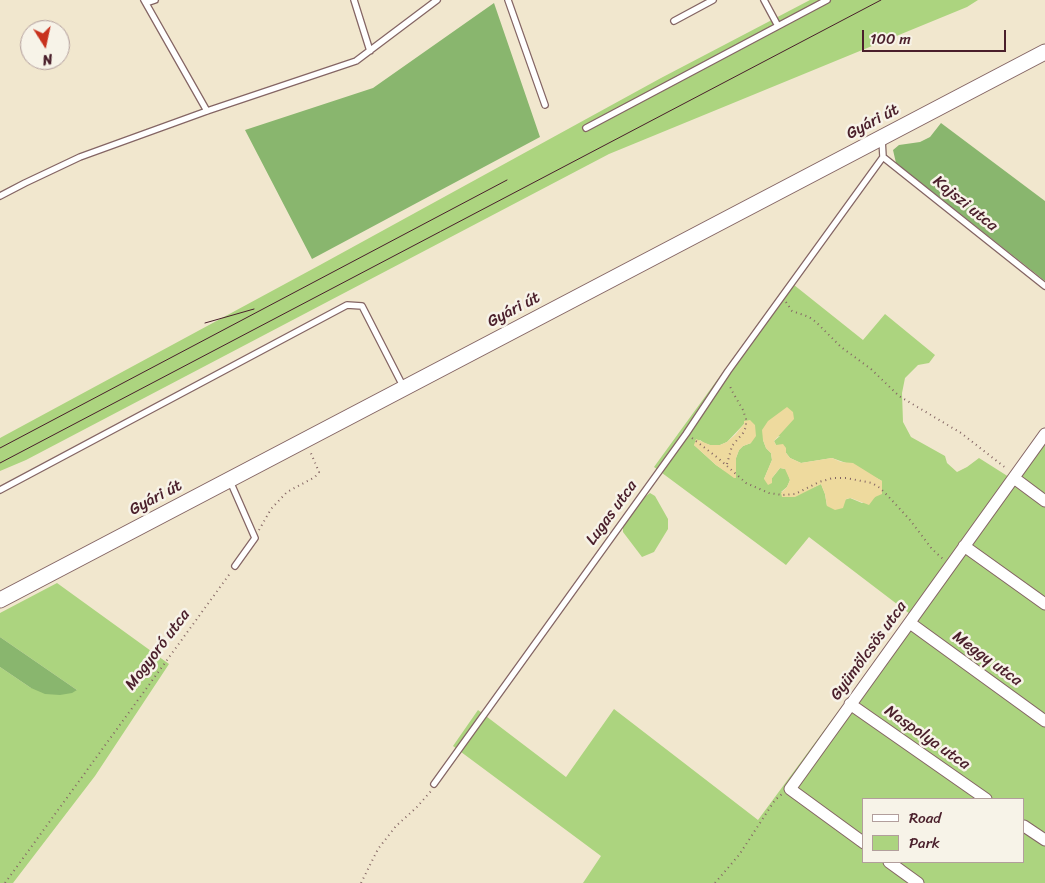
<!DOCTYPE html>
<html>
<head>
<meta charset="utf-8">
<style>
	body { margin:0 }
	#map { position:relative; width:1045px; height:883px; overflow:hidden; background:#f1e7ce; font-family:Sriracha,sans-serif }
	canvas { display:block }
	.legend { position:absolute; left:862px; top:798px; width:162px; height:65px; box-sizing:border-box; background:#f7f3e8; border:1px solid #b29e9c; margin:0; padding:6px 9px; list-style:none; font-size:15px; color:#4a1f2b }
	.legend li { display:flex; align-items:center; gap:10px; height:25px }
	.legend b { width:25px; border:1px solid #b29e9c }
	.north { position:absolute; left:20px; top:20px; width:50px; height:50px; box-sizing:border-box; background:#f7f3e8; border:1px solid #b29e9c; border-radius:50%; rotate:170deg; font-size:14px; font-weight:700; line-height:20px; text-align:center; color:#4a1f2b }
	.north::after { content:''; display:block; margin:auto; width:18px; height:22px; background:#c8321e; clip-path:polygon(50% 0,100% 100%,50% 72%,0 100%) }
	.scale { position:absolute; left:862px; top:30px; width:144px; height:22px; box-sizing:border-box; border:2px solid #4a1f2b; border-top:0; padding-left:6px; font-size:15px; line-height:18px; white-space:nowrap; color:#4a1f2b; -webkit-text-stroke:4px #f7f3e8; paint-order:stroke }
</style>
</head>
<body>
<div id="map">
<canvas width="1045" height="883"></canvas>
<ul class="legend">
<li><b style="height:6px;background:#fff"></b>Road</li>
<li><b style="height:14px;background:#acd47f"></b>Park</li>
</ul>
<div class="north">N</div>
<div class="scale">100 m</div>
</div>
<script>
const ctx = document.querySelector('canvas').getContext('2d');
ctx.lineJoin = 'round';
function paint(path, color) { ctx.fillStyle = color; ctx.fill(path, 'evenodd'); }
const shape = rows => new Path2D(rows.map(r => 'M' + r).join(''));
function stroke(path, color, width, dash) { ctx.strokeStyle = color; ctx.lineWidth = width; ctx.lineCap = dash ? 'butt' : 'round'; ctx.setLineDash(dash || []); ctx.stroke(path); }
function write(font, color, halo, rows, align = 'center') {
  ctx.font = font + ' Sriracha,sans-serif'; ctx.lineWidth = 5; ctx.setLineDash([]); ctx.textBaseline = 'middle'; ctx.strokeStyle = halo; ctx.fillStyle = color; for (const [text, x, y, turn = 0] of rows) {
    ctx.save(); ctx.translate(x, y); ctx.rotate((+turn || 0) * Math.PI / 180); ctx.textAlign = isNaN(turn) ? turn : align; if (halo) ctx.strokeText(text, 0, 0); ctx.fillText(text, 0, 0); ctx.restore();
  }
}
const green = shape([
	[810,0,978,0,967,7,609,154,26,460,0,471,0,438,320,265,661,78],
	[789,281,863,340,885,314,935,355,929,363,918,365,905,378,902,393,903,422,911,437,945,456,947,463,957,472,967,467,979,458,1009,477,1045,428,1045,883,583,883,601,856,453,746,478,710,566,777,614,709,758,820,910,614,809,537,786,565,654,467],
	[744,424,751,443,743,446,739,450,736,458,736,471,725,471,716,465,694,445,700,440,704,443,710,445,720,445,727,442],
	[780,436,774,441,776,445,780,445,790,458,801,463,832,458,849,464,882,481,875,497,862,503,850,498,827,506,825,494,821,484,812,488,781,492,787,487,790,480,788,474,786,469,780,468,772,478,764,479,772,460,771,453,766,448,763,440],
	[864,799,1024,799,1024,862,864,862],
	[650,493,655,496,668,519,668,529,654,552,642,557,623,532,623,524,642,499],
	[57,583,169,664,95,776,13,883,0,883,0,667,31,688,77,690,0,637,0,613]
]);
const forest = shape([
	[494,3,540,137,312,259,245,130,373,88],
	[941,123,1045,201,1045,281,896,163,893,150,899,145,920,142,930,137],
	[0,637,77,690,72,693,60,695,45,694,31,688,0,667]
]);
const sand = shape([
	[787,407,793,412,794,419,774,441,776,445,783,444,786,448,786,453,790,458,801,463,832,458,841,462,853,463,882,481,882,494,875,497,869,505,851,498,846,499,843,508,835,510,827,506,825,494,821,484,795,497,782,497,781,493,787,487,790,480,785,469,780,468,772,478,772,483,768,485,764,479,772,460,771,453,766,448,763,440,762,430,768,421],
	[750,420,755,425,756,436,751,443,743,446,739,450,736,458,736,478,734,478,716,465,694,445,696,439,710,445,720,445,727,442,735,435,744,424,744,421]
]);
const path = shape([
	[786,302,792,311,809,317,816,322,841,347,871,369,899,396,961,433,1007,469],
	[692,438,718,458,746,483,769,493,782,495,795,494,819,482,833,478,846,478,872,483,880,488,888,496,910,520,932,549,943,559],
	[727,464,732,446,743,433,746,427,746,419,743,410,732,391,729,384],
	[259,530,271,509,287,492,315,477,319,472,310,451],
	[5,883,231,572],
	[361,883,378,849,396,826,416,808,431,791],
	[715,883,739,855,775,800,782,794]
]);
const service = shape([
	[144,0,207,111],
	[354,0,370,51],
	[508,0,545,105],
	[764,0,778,26],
	[146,3,155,0],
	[674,21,713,0],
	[586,128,827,0],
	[882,139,883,157,1045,286],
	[0,196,25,183,80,157,207,111,356,61,437,0],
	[230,481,255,538,235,566],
	[0,490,347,305,362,306,404,388],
	[434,784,686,434,728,371,883,157]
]);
const minor = shape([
	[1014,478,1045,501],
	[964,546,1045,604],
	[910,623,1045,721],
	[850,704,986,799],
	[1024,826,1045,840],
	[864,843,790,789,1045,434],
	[889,862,918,883]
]);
const tertiary = shape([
	[0,600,1045,52]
]);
const tram = shape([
	[205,323,254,309],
	[0,448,507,180],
	[0,463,881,0]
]);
const streetNames = [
	["Gyári út",873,122,-28],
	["Kajszi utca",965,204,39],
	["Gyári út",514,310,-28],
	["Gyári út",156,498,-28],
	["Lugas utca",612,513,-54],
	["Mogyoró utca",158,650,-53],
	["Gyümölcsös utca",869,651,-54],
	["Meggy utca",987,659,36],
	["Naspolya utca",927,738,35]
];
paint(green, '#acd47f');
paint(forest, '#89b66e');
paint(sand, '#eeda9e');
stroke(service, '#846564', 8);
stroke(minor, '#846564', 13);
stroke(tertiary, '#846564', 17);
stroke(path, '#846564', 2, [1, 4]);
stroke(service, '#fff', 5.5);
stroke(minor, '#fff', 11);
stroke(tertiary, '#fff', 15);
stroke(tram, '#4a1f2b', 1);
write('16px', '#4a1f2b', '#f7f3e8', streetNames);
</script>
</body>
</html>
